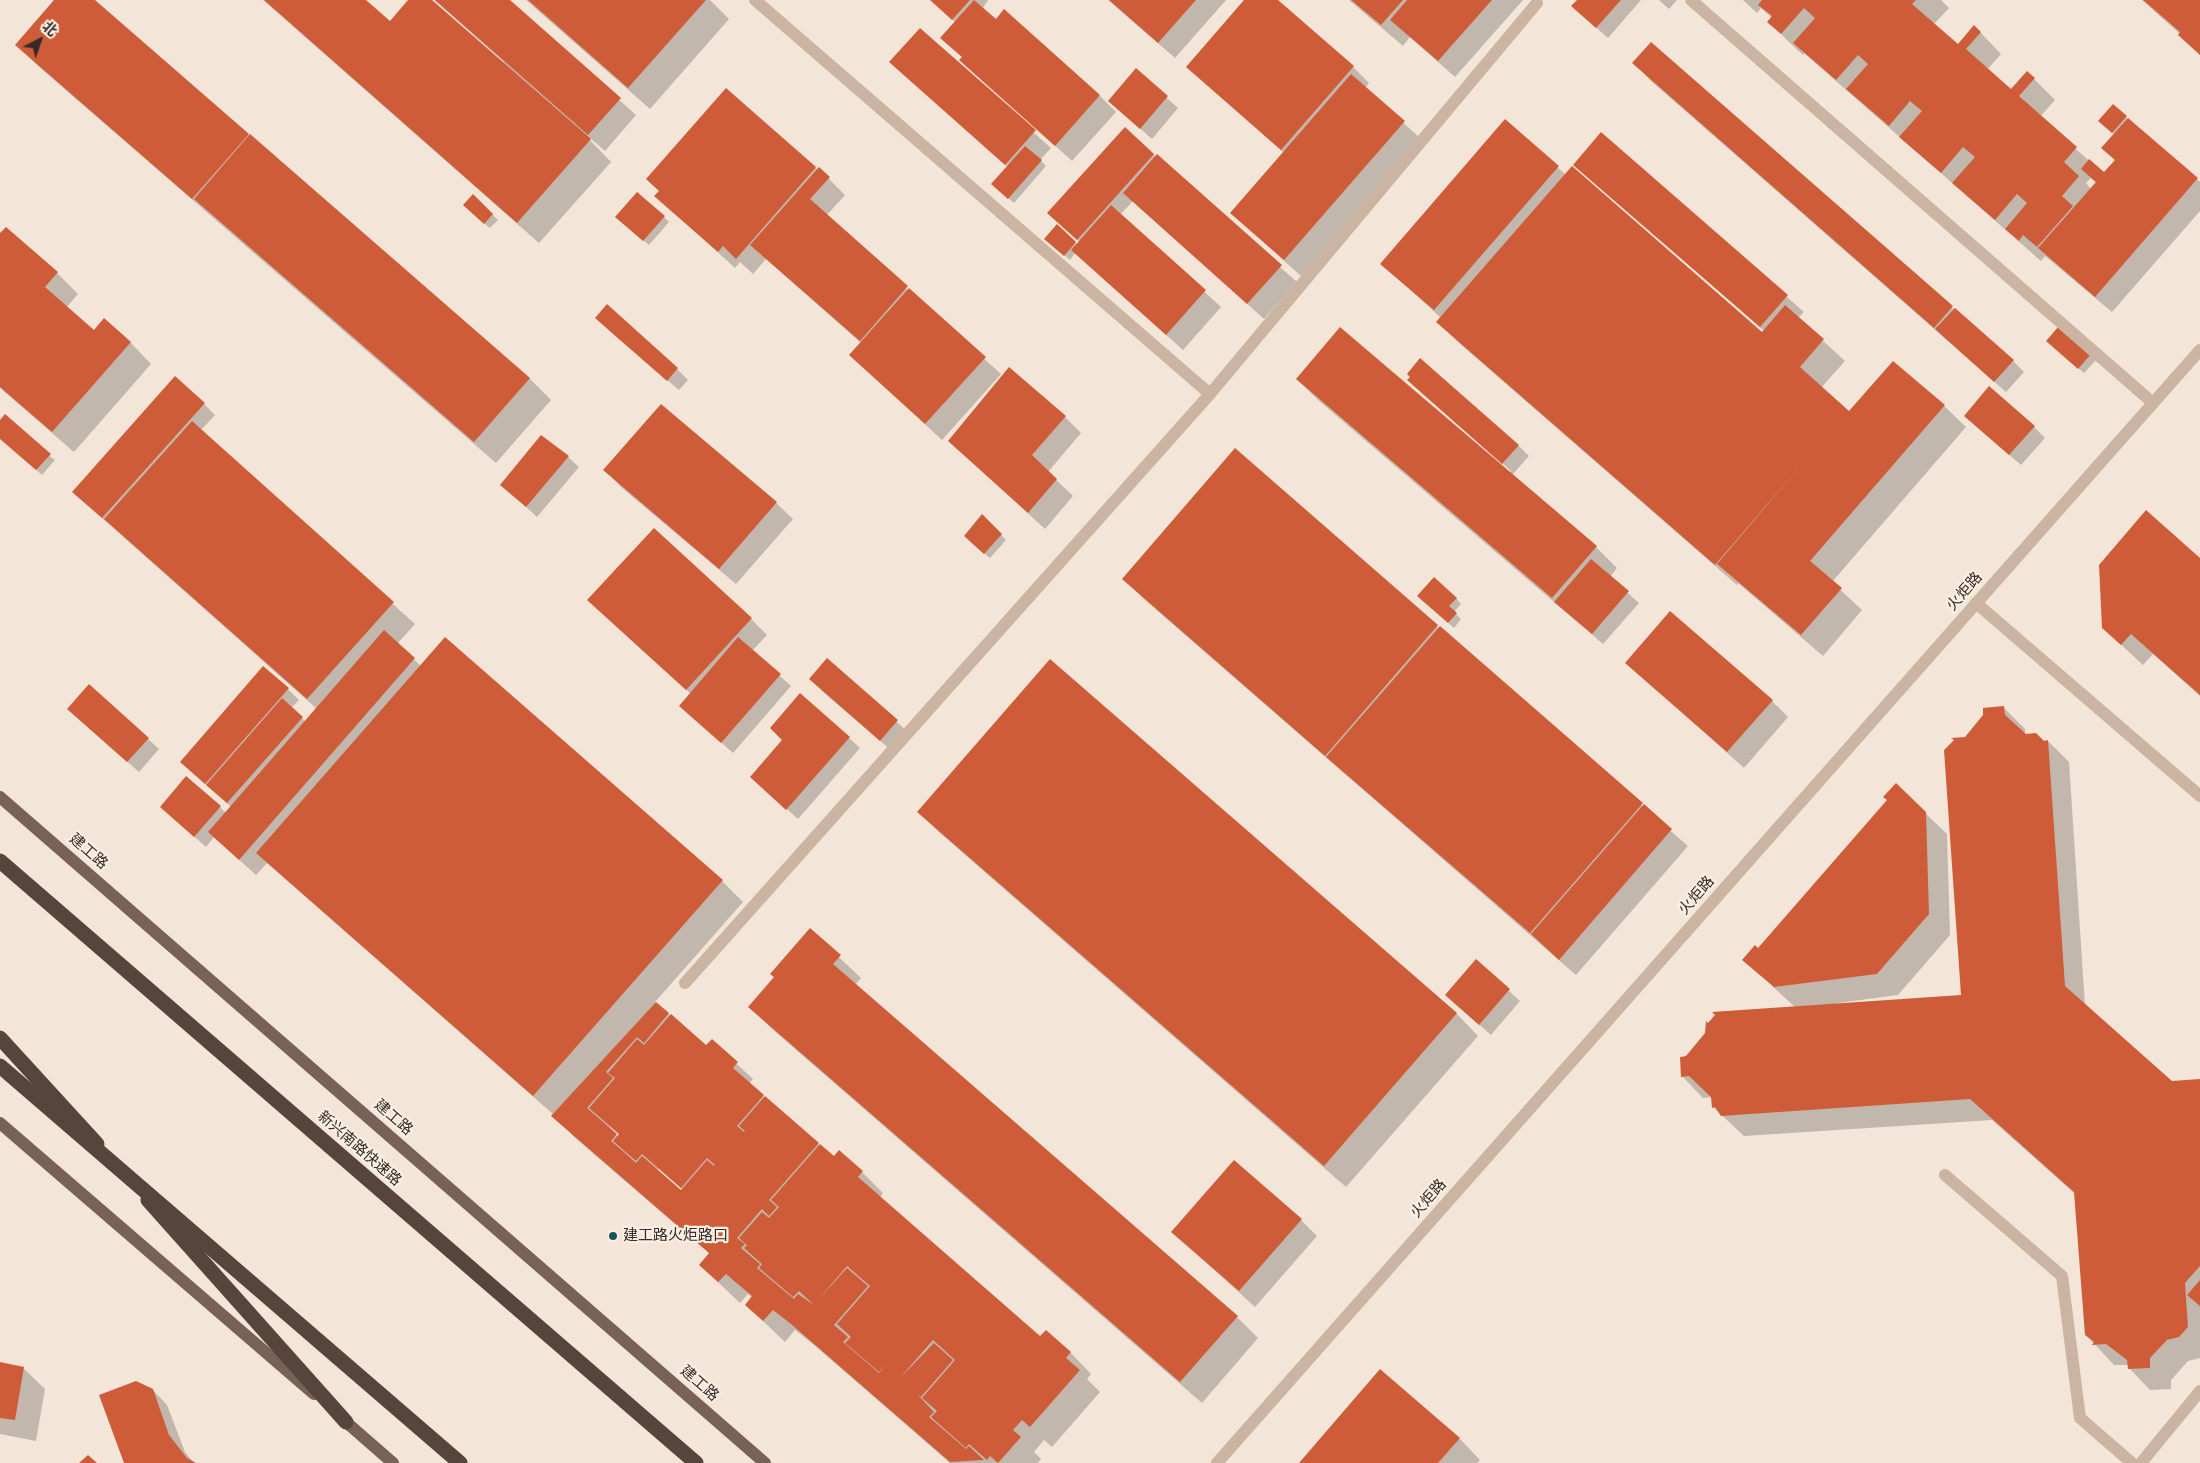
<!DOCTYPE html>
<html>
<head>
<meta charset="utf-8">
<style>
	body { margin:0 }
	#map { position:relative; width:2200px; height:1463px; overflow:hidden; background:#f3e5d7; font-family:Roboto,"Noto Sans SC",sans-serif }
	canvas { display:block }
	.north { position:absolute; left:15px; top:15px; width:50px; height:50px; -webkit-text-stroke:4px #faefe3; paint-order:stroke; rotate:41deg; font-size:14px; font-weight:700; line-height:20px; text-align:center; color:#352a25 }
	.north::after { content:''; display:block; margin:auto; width:18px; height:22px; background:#352a25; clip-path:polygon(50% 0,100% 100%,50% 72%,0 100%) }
</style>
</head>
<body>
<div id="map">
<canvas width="2200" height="1463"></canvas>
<div class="north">北</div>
</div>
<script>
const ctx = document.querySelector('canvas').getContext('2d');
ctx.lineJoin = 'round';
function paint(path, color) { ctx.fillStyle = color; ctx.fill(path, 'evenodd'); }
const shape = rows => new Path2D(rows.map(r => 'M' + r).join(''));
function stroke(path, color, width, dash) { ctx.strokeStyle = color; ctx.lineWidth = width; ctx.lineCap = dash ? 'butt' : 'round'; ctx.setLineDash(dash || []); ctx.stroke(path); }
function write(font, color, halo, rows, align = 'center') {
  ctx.font = font + ' Roboto,"Noto Sans SC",sans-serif'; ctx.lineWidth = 4.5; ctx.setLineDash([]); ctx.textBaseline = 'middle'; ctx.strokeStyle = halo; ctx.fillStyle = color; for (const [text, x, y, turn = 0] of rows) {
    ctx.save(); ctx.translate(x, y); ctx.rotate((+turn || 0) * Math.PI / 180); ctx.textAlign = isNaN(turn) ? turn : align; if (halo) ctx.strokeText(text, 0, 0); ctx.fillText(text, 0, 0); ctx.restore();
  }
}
const shadow = shape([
	[56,0,93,0,530,379,551,400,496,463,38,66,17,45],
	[263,0,364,0,390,23,410,0,430,0,503,64,504,62,434,0,508,0,636,115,605,151,590,138,589,139,611,162,539,243],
	[526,0,710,0,729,19,650,109],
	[931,0,988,0,983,8,996,20,1100,96,1116,112,1072,161,961,60,963,58,942,38,956,23],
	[1108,0,1226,0,1175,58],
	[1246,0,1276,0,1353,67,1369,83,1365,88,1420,138,1301,276,1231,213,1284,153,1187,67],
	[1349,0,1523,0,1455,77,1410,37,1403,46],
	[1578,0,1641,0,1608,38,1584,17],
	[1659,0,1677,0,1669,9],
	[1743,0,1941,0,1949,8,1934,24,1958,46,1980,32,2001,54,1987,70,2011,91,2034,79,2055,100,2040,117,2104,174,2116,161,2103,148,2115,135,2105,126,2113,106,2200,182,2200,211,2112,312,2045,256,2041,261,1804,53,1803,55,1790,43,1769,22,1772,18,1761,8,1757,13],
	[2091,178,2096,183,2091,189,2086,183],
	[2142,0,2200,0,2200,55,2180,34],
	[920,30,1051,148,1040,160,1046,166,1014,203,998,189,1008,167,891,62],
	[1651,44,2013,361,2024,372,2006,392,1650,80,1634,63],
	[1136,70,1178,108,1152,139,1109,101],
	[726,90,818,170,819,169,845,195,826,216,1001,374,942,440,850,355,861,343,766,259,753,274,740,262,735,268,656,196],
	[1505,121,1566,175,1762,334,1764,331,1575,164,1601,134,1804,312,1798,318,1845,361,1821,388,1850,413,1893,362,1944,406,1966,427,1832,582,1862,610,1823,656,1738,583,1737,585,1459,343,1438,322,1441,318,1381,263],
	[1125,129,1297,282,1264,319,1133,201,1120,215,1221,307,1183,350,1075,253,1070,260,1051,244,1058,226,1077,245,1080,242,1060,224],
	[473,196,498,220,490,228,469,210],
	[664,217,669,222,649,245,622,222],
	[0,235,57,273,78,294,66,308,94,332,130,342,151,364,74,452,0,388],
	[2059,328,2096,360,2084,373,2053,346],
	[607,329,677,369,688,380,679,390],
	[1412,377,1518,445,1529,456,1512,475,1596,547,1617,568,1610,577,1639,603,1603,644,1318,400,1297,379,1510,473,1511,471,1420,391],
	[204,404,215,415,201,430,415,624,397,644,421,666,722,881,743,902,655,1002,706,1047,712,1041,753,1079,749,1084,834,1158,862,1172,883,1193,880,1198,1040,1337,1070,1352,1091,1374,1087,1379,1100,1392,1052,1447,1044,1440,1034,1452,1041,1459,1038,1463,950,1463,814,1345,795,1330,785,1342,746,1305,752,1297,748,1294,740,1303,700,1265,710,1254,574,1137,554,1115,267,863,256,875,214,837,206,847,172,817,220,807,226,813,231,807,193,773,288,689,299,700,291,708,306,722,317,709,85,503],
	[610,1127,620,1135,618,1137,609,1129],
	[659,1169,683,1190,681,1192,657,1171],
	[1065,417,1081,433,1048,472,1073,496,1045,529,949,441],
	[0,422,55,460,42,475,0,438],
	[1976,426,2034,427,2045,438,2021,465],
	[1235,450,1688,846,1576,975,1145,600,1124,579],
	[568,457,579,467,537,517,502,485],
	[605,470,776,503,793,519,736,584,621,487],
	[982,516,1006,540,990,558,970,541],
	[2200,560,2200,696,2153,654,2143,665,2103,628],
	[1456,598,1461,604,1454,612,1461,619,1454,628,1424,601],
	[605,616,751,619,767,635,752,651,791,686,733,753,680,706,691,694],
	[827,660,908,732,892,751,821,690],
	[1050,661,1457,1014,1478,1036,1346,1187,940,833,919,812],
	[1627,663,1772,701,1788,717,1744,768],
	[2004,708,2025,729,2025,735,2044,742,2048,741,2069,762,2085,1006,2171,1082,2200,1080,2200,1358,2188,1361,2171,1380,2171,1389,2150,1390,2129,1368,2129,1365,2114,1365,2086,1335,2075,1194,1992,1120,1744,1136,1713,1107,1712,1097,1703,1098,1682,1076,1687,1057,1706,1033,1708,1024,1796,1008,1744,960,1758,950,1925,813,1947,834,1950,935,1898,995,1838,1003,1838,1005,1962,996,1965,738],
	[79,719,148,739,159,749,139,772],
	[849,738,860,748,798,819,751,777],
	[810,930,861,978,855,985,1237,1317,1258,1338,1202,1403,771,1028,750,1007,775,978],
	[1476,961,1520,1001,1491,1035,1446,995],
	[1301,1220,1317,1236,1255,1307,1173,1232],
	[0,1363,23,1368,45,1389,36,1441,0,1434],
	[151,1388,167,1405,185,1452,194,1463,125,1463],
	[1459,1438,1480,1460,1477,1463,1301,1463]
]);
const building = shape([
	[54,0,95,0,249,134,192,199,15,45],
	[264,0,366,0,390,21,408,0,432,0,591,139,517,223],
	[435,0,510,0,621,98,588,135],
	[528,0,706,0,628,88],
	[930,0,970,0,952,20],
	[974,0,996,19,1004,9,1100,95,1055,146,959,60,962,57,940,38],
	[1109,0,1196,0,1158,43],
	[1244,0,1278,0,1354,66,1281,150,1186,67],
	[1351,0,1403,0,1381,25],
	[1407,0,1492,0,1438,61,1390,20],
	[1577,0,1621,0,1596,28,1571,6],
	[1762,0,1916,0,1912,4,1958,44,1974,25,1981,32,1966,49,2011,89,2027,71,2035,78,2019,96,2077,147,2064,162,2079,176,2062,196,2073,206,2037,247,2023,235,2019,241,2005,229,2027,203,2017,194,1995,220,1952,183,1975,157,1963,147,1941,173,1899,137,1922,111,1910,101,1889,126,1846,89,1868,64,1858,55,1836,80,1793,43,1815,18,1804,8,1781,34,1767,22,1772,16,1758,5],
	[2143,0,2200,0,2200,55,2178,35,2180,32],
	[920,28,1036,130,1005,165,889,62],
	[1651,42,1953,306,1934,328,1632,63],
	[1136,68,1168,96,1140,129,1108,101],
	[1351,74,1405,121,1284,260,1230,213],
	[726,88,816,167,736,259,723,246,718,252,654,196,659,191,646,179],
	[2113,104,2127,116,2112,133,2098,121],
	[2128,118,2198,178,2095,297,2038,248,2096,182,2081,169,2089,159,2104,172,2115,160,2101,148],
	[1505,119,1559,166,1434,310,1380,264],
	[1125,127,1154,154,1077,240,1047,213],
	[1601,132,1788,295,1760,327,1573,165],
	[250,134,530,378,474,442,194,199],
	[1025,146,1042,160,1008,199,991,184],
	[1157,154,1282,265,1247,304,1123,193],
	[1572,166,1762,332,1785,305,1824,339,1800,367,1849,411,1893,361,1945,405,1810,561,1842,588,1801,635,1717,564,1801,465,1715,565,1436,322],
	[819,167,830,177,810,199,908,286,860,341,750,245],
	[637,192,665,216,643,241,615,217],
	[473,194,493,214,484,224,463,205],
	[1111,205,1206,290,1166,335,1071,250],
	[1057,224,1076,242,1064,256,1044,239],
	[6,227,58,272,45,287,94,330,104,318,131,342,52,432,0,387,0,233],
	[909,288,986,357,925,424,849,355],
	[607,304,678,368,667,381,595,318],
	[1955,308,2014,360,1994,382,1935,329],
	[2059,326,2091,354,2078,369,2046,341],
	[1340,327,1597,546,1552,598,1296,379],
	[1420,358,1519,445,1502,464,1407,380,1410,377,1407,374],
	[1009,367,1066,416,1032,455,1057,479,1028,513,948,441],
	[175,376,205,403,102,518,72,492],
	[1989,386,2035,426,2009,455,1964,416],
	[661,404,777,502,719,569,603,470],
	[5,414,51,454,36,470,0,439,0,420],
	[192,421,394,602,307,699,104,519],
	[541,435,569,456,526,507,500,485],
	[1235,448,1438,625,1325,756,1122,579],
	[2146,510,2200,558,2200,695,2131,634,2121,645,2102,628,2099,565],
	[982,514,1002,534,984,554,964,536],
	[654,528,752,618,686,690,587,600],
	[1591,559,1629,591,1592,634,1554,602],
	[1434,577,1457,598,1449,606,1457,613,1448,623,1417,596],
	[1670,611,1773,700,1727,752,1625,663],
	[1440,626,1643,803,1530,933,1326,757],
	[384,630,415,658,239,860,208,832],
	[445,637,723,880,533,1096,256,853],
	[738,637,781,674,721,743,679,706],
	[827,658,898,720,880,741,809,679],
	[1050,659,1457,1013,1324,1166,917,812],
	[263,666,289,688,205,784,180,762],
	[89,684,149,738,127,762,67,709],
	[800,693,850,737,786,810,750,777,782,740,770,728],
	[282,698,303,717,227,803,206,785],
	[2004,706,2005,715,2026,734,2036,733,2044,741,2048,740,2065,986,2172,1081,2200,1079,2200,1266,2185,1283,2188,1327,2179,1337,2167,1340,2150,1358,2150,1368,2128,1369,2127,1360,2106,1344,2092,1345,2094,1342,2085,1335,2074,1192,1970,1099,1721,1116,1715,1107,1712,1108,1711,1097,1689,1076,1681,1077,1680,1057,1686,1056,1705,1033,1706,1021,1708,1023,1715,1015,1712,1012,1961,995,1944,750,1954,740,1951,738,1965,737,1983,715,1983,708],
	[186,776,221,806,194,837,160,807],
	[1896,783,1926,812,1929,914,1877,974,1774,987,1742,960,1755,945,1758,948,1887,800,1883,797],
	[1644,804,1672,829,1559,960,1531,934],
	[810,928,841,955,833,964,1238,1316,1180,1382,748,1007,774,977,770,974],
	[1476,959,1510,989,1479,1025,1445,995],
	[656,1002,669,1013,644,1043,637,1037,606,1072,613,1078,587,1108,617,1134,611,1141,624,1152,636,1163,642,1156,681,1190,707,1160,714,1166,715,1165,707,1158,681,1188,642,1154,636,1161,613,1141,619,1134,589,1108,615,1078,608,1073,637,1039,644,1045,671,1014,706,1045,712,1039,738,1062,733,1068,764,1095,737,1126,744,1132,745,1131,739,1126,765,1096,819,1143,769,1200,777,1207,769,1216,762,1209,737,1238,745,1244,741,1248,760,1264,757,1268,794,1299,798,1294,814,1305,799,1291,793,1297,759,1268,762,1264,744,1248,747,1245,739,1238,762,1212,769,1218,779,1207,771,1200,820,1144,834,1156,839,1150,863,1171,858,1177,1040,1336,1046,1330,1071,1352,1066,1358,1080,1370,1030,1427,1022,1420,1013,1430,1021,1437,998,1463,990,1456,987,1460,969,1444,966,1448,931,1417,937,1411,922,1398,955,1360,933,1340,899,1379,934,1343,953,1360,921,1397,918,1395,934,1412,929,1417,966,1449,969,1446,984,1460,950,1462,791,1324,773,1310,763,1321,745,1305,752,1296,726,1274,718,1282,699,1265,709,1253,551,1116],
	[847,1266,870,1286,837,1324,851,1337,845,1343,879,1372,885,1366,879,1373,843,1342,848,1337,834,1325,868,1286,847,1268,817,1301],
	[1234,1160,1302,1219,1239,1291,1171,1232],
	[2200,1280,2200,1306,2187,1295],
	[0,1362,24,1367,15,1420,0,1418],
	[1380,1369,1460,1438,1438,1463,1299,1463],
	[136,1381,153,1389,169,1435,187,1458,196,1463,124,1463,99,1395],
	[88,1455,97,1463,79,1463]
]);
const minor = shape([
	[755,0,1210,394],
	[1691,0,2153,403],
	[1976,603,2200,796],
	[685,983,1210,394,1537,3],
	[1945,1175,2062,1276,2080,1418,2132,1463],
	[1217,1463,2200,350],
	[2141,1463,2200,1391]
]);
const major = shape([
	[0,797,765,1463],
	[0,1123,314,1394],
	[338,1415,393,1463]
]);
const highway = shape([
	[0,861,696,1463],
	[0,1038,97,1144],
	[148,1200,346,1422]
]);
const highwayBridge = shape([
	[0,1066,460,1463]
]);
const markers = [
	[613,1236,5,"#185559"]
];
const streetNames = [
	["火炬路",1965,592,-49],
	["建工路",88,852,41],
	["火炬路",1697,896,-49],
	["建工路",393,1118,41],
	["新兴南路快速路",359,1149,41],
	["火炬路",1429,1199,-49],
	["建工路",699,1384,41]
];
const poiNames = [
	["建工路火炬路口",623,1236]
];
paint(shadow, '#0003');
paint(building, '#ce5c39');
stroke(minor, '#cbb5a2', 12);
stroke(major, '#786155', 12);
stroke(highway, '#57443b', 15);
stroke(highwayBridge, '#57443b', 15);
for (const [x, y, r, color] of markers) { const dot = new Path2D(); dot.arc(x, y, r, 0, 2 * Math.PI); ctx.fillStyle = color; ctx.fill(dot); stroke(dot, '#faefe3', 2); }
write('15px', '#352a25', '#faefe3', streetNames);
write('15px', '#352a25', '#faefe3', poiNames, 'left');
</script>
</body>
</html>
